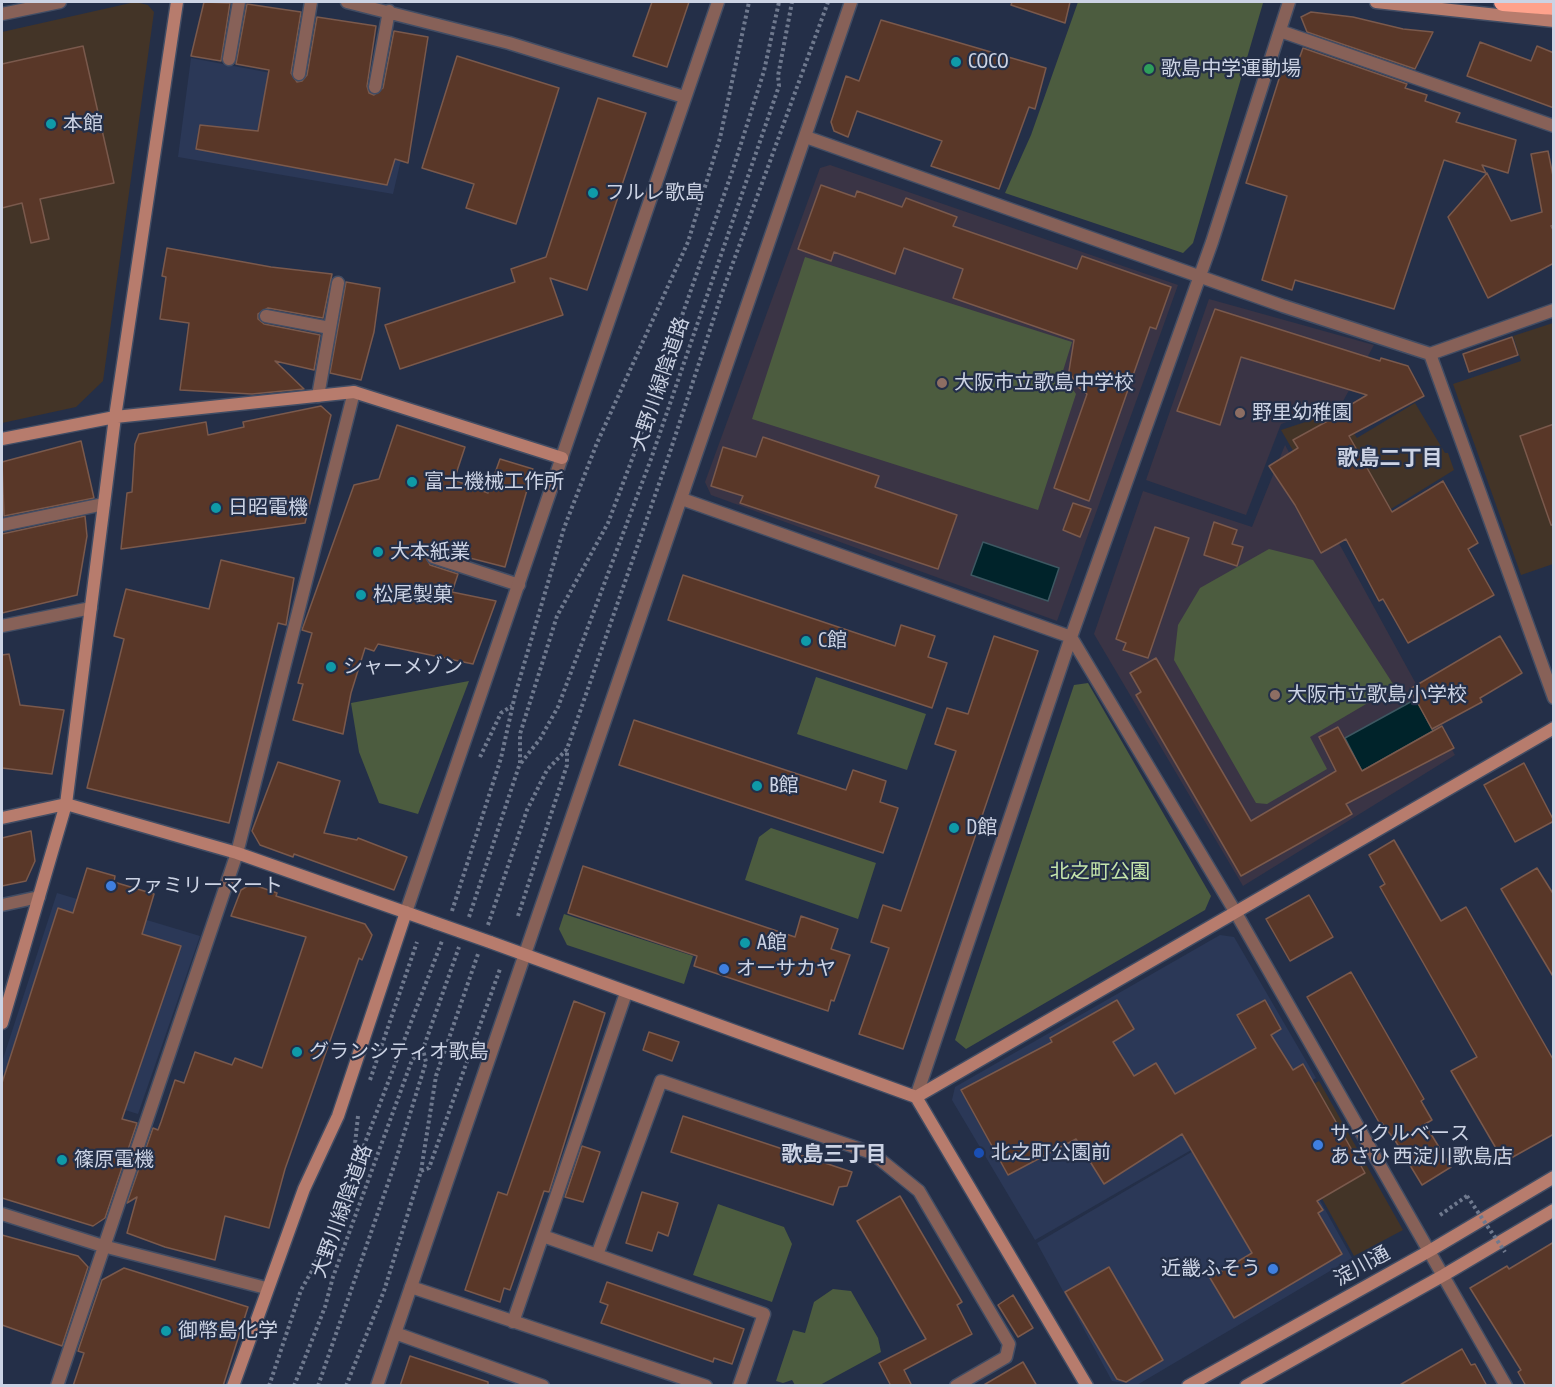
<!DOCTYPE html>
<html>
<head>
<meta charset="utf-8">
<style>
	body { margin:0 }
	#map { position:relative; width:1555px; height:1387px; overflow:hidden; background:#242f48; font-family:"Asap Condensed",sans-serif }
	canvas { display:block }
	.frame { position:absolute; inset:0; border:3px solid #ccd3e4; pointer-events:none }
</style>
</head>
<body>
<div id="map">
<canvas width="1555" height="1387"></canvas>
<div class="frame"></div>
</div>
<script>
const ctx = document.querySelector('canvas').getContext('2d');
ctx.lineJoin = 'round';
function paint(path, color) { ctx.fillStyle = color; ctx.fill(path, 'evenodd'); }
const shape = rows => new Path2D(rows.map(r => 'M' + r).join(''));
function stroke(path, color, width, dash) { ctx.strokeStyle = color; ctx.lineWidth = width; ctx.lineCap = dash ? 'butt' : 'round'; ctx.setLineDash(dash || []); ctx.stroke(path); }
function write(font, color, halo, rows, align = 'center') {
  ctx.font = font + ' "Asap Condensed","Noto Sans JP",sans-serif'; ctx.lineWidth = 4.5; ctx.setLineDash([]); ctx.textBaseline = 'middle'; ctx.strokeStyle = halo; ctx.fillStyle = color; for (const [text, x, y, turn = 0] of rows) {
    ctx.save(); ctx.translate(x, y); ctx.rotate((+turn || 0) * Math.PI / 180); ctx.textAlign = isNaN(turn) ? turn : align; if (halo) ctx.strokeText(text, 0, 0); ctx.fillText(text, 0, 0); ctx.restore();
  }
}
const commercial = shape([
	[135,2,148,5,154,12,103,381,76,407,2,423,2,32],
	[1553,323,1553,564,1521,575,1453,384,1521,361,1513,336],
	[1415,403,1445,453,1448,453,1454,470,1344,538,1281,430,1339,411,1357,438],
	[1319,1081,1403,1230,1354,1256,1271,1107]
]);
const built = shape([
	[191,58,415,100,393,194,178,157],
	[57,893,200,936,138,1114,2,1072,2,1062],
	[1220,935,1234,937,1316,1078,1035,1240,952,1100,955,1087],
	[1268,1107,1352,1258,1137,1385,1112,1381,1037,1243]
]);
const education = shape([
	[830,165,1178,285,1057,621,711,495,705,482,820,168],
	[1209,299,1374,345,1342,403,1281,424,1246,515,1146,480],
	[1285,445,1455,755,1243,886,1094,634,1143,491,1252,527]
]);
const green = shape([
	[1078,2,1263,3,1193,243,1183,253,1005,193,1031,135],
	[805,257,1072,342,1062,374,1076,394,1038,510,752,419],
	[1269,549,1313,560,1395,687,1310,737,1327,769,1267,804,1256,803,1174,660,1178,625,1200,588],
	[816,677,926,714,907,770,797,734],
	[469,681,418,814,379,803,359,752,351,703],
	[1088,683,1211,896,1205,910,966,1049,955,1040,1074,685],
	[771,828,876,863,858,919,745,880,759,837],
	[564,914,693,956,684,984,567,945,559,929],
	[718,1204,784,1227,792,1244,772,1302,693,1275],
	[833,1289,851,1291,878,1338,881,1352,820,1385,795,1385,792,1380,783,1383,776,1381,793,1330,805,1333,814,1302]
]);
const water = shape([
	[983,542,1059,568,1048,601,971,575,983,542],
	[1416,699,1433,731,1362,771,1345,738,1416,699]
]);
const building = shape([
	[204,2,230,3,221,61,191,56,204,2],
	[652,2,689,2,667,67,633,56,652,2],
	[1012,2,1070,2,1065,23,1011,5,1012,2],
	[247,4,301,12,291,73,297,82,302,81,307,75,317,17,376,26,367,86,369,93,374,95,383,88,394,31,428,37,408,163,395,159,387,185,196,149,200,125,258,131,269,70,236,64,247,4],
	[1311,12,1353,17,1403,29,1433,32,1415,69,1307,32,1301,17,1311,12],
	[881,20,1046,68,1035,109,1029,107,999,189,931,166,942,141,857,111,848,137,834,131,831,122,846,76,859,81,881,20],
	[1480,42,1531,61,1537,46,1554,53,1554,108,1467,76,1480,42],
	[83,46,114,183,40,199,49,239,31,243,22,203,2,208,2,64,83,46],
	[1303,48,1407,84,1405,88,1427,95,1425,101,1460,113,1456,122,1516,140,1508,173,1482,165,1486,173,1444,160,1394,309,1295,280,1292,290,1262,280,1287,196,1246,183,1286,57,1298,62,1303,48],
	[457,56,559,88,516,224,466,208,474,184,422,168,457,56],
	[598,98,646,113,587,290,550,278,563,315,400,369,385,325,515,282,511,269,546,257,598,98],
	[1548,151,1554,181,1554,225,1551,226,1554,232,1554,263,1488,298,1448,217,1487,173,1511,221,1542,212,1531,154,1548,151],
	[821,185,855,197,857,191,902,207,906,198,957,217,953,226,1077,269,1082,256,1171,287,1156,329,1150,327,1089,501,1054,488,1087,394,1078,387,1069,371,1074,340,953,298,963,269,904,248,895,274,834,252,831,261,798,249,821,185],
	[167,248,271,267,332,274,323,318,268,308,258,314,258,319,264,324,320,335,314,370,275,361,304,389,252,394,180,390,189,323,160,319,166,277,162,276,167,248],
	[346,282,380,288,374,332,361,380,330,373,346,282],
	[1215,309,1380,361,1381,358,1408,366,1424,396,1349,436,1392,512,1443,481,1478,543,1468,549,1494,595,1408,643,1383,599,1379,601,1346,539,1321,553,1295,505,1269,466,1298,448,1293,440,1342,413,1340,411,1367,395,1241,357,1220,425,1177,411,1215,309],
	[1512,337,1518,355,1469,372,1463,354,1512,337],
	[321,406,331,415,305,523,121,549,127,493,132,492,135,444,139,434,206,422,208,435,244,427,243,422,321,406],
	[1554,424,1554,525,1551,525,1520,436,1554,424],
	[397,425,465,447,454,480,488,493,500,459,533,469,505,567,435,549,428,551,425,555,430,565,458,574,452,592,496,601,473,664,378,644,374,651,365,648,351,693,343,734,293,720,303,684,298,683,312,633,302,630,354,485,379,479,397,425],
	[763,437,879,476,875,487,957,515,938,569,740,503,743,496,711,486,723,447,756,457,763,437],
	[81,441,94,498,4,516,2,462,81,441],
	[1073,503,1091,509,1080,537,1063,530,1073,503],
	[85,516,87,536,77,595,2,613,2,534,85,516],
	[1214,522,1237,530,1232,544,1243,547,1237,566,1204,555,1214,522],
	[1155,527,1189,538,1148,658,1123,650,1126,643,1116,639,1155,527],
	[221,560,294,578,286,625,278,623,229,823,87,788,124,639,114,636,126,589,209,609,221,560],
	[683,575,895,646,901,625,935,636,928,657,947,663,932,708,668,620,683,575],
	[994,636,1038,651,903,1049,859,1034,889,948,871,942,883,905,901,911,956,751,935,744,947,708,968,714,994,636],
	[1500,636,1522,673,1480,698,1482,702,1432,729,1410,689,1500,636],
	[9,654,20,705,64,710,52,774,2,768,2,655,9,654],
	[1156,658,1251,821,1336,771,1319,737,1338,727,1362,771,1442,726,1454,748,1346,804,1352,814,1241,876,1136,695,1141,692,1130,673,1156,658],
	[634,720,846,790,853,770,886,781,880,802,898,808,883,853,619,765,634,720],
	[278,762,340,781,324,833,357,840,358,838,407,857,394,890,294,854,293,857,260,845,252,831,278,762],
	[1524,763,1554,821,1515,842,1484,785,1524,763],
	[31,831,35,861,26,881,2,886,2,838,31,831],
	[1394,840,1441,921,1466,907,1554,1061,1554,1134,1504,1162,1451,1071,1477,1057,1380,887,1385,884,1369,855,1394,840],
	[583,866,795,937,801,916,838,929,831,949,850,955,834,1001,831,1000,828,1011,694,966,697,956,568,913,583,866],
	[87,868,115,876,114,882,154,894,142,934,181,946,122,1119,137,1123,105,1218,93,1226,2,1198,2,1083,58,908,73,913,87,868],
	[1537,868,1554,895,1554,978,1501,889,1537,868],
	[251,884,277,893,276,896,365,924,372,935,362,960,359,958,285,1169,269,1228,225,1216,215,1260,165,1247,127,1233,137,1197,127,1203,153,1128,158,1130,161,1122,175,1080,184,1083,195,1052,232,1065,235,1058,262,1068,306,937,231,916,241,890,251,884],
	[1309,895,1333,937,1290,961,1266,919,1309,895],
	[1351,972,1424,1099,1421,1101,1432,1120,1425,1124,1451,1167,1422,1185,1396,1142,1382,1123,1380,1124,1307,997,1351,972],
	[1117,1000,1134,1029,1113,1042,1134,1076,1156,1063,1175,1094,1256,1048,1237,1015,1265,1000,1281,1029,1271,1035,1293,1070,1303,1064,1365,1173,1317,1201,1323,1210,1318,1213,1342,1254,1234,1318,1210,1278,1252,1253,1182,1134,1104,1184,1076,1139,1008,1175,961,1090,1052,1042,1050,1038,1117,1000],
	[574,1001,605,1013,549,1192,544,1191,510,1290,504,1288,500,1302,465,1290,498,1192,507,1195,574,1001],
	[649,1032,679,1042,672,1061,643,1050,649,1032],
	[683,1116,852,1172,847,1186,839,1187,833,1205,671,1152,683,1116],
	[582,1146,600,1152,583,1202,565,1197,582,1146],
	[642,1192,678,1203,668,1236,658,1232,652,1251,626,1243,642,1192],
	[900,1196,962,1302,957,1305,972,1334,904,1370,912,1386,891,1386,879,1363,926,1339,857,1221,900,1196],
	[2,1235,78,1256,88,1267,62,1346,2,1325,2,1235],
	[1554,1242,1554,1386,1526,1386,1518,1372,1521,1370,1470,1288,1507,1266,1509,1269,1554,1242],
	[1109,1267,1163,1360,1126,1382,1117,1379,1065,1292,1109,1267],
	[124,1268,248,1307,223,1386,73,1386,84,1353,78,1351,102,1280,124,1268],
	[607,1282,744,1329,732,1364,714,1358,713,1362,601,1323,608,1305,600,1302,607,1282],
	[1013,1295,1033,1328,1018,1337,998,1305,1013,1295],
	[1462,1349,1471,1365,1475,1364,1487,1386,1398,1386,1462,1349],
	[410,1356,488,1382,488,1386,400,1386,410,1356],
	[1023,1362,1037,1386,982,1386,1023,1362]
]);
const path = shape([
	[480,757,501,713,512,706],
	[521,763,540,739,558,707,651,459,779,86,778,76,792,2],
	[452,911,501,758,515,695,564,528,597,443,688,242,720,138,749,2],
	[518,916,567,765,567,749],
	[469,917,520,763,520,734,557,616,608,523,634,454,733,169,764,71,779,2],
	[488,925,527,810,547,770,567,749,669,455,722,293,828,2],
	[370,1080,417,942],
	[358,1116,355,1144,359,1155],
	[421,1171,429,1168,500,969],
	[1440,1215,1467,1196],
	[269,1386,301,1290,313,1269,360,1156,442,941],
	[294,1386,325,1307,333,1277,412,1060,423,1049,459,947],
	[318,1386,394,1166,426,1062,423,1050],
	[346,1386,384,1291,421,1171,436,1076,478,954]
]);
const lane = shape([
	[266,316,330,328],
	[318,396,338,283],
	[433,557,519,585],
	[543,1236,764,1314,739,1386],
	[597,1255,661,1081,872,1153,919,1191,1009,1344,1006,1357,956,1386],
	[411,1287,706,1386],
	[513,1322,626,993]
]);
const street = shape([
	[347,2,509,43,684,97],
	[2,14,60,2],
	[1280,31,1554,126],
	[229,59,239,2],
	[299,74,311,2],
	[375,87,389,11],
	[806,137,1283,306,1430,354,1554,310],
	[1430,354,1554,698],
	[682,499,1071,637,1236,913,1506,1386],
	[2,525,104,504],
	[2,626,91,608],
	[2,905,39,897],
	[406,912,718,2],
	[916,1097,1071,637,1212,242,1289,2],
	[2,1214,103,1246,266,1288],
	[395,1333,543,1386],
	[57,1386,237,853,354,392],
	[377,1386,851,2]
]);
const secondary = shape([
	[1376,2,1554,21],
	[2,439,115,417,354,392,562,458],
	[2,818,66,804,237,853,436,923],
	[490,942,916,1097,1087,1386],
	[2,1023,66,804,115,417,177,2],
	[916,1097,1554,728],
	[233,1386,304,1189,338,1116,406,912],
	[1188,1386,1431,1250,1554,1177],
	[1246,1386,1444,1275,1554,1210]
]);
const highway = shape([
	[1503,2,1554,6]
]);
const pathBridge = shape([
	[1467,1196,1505,1252]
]);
const secondaryBridge = shape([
	[436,923,490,942]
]);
const markers = [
	[956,62,6,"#0f9aa8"],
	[1149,69,6,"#2e9e5b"],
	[51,124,6,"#0f9aa8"],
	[593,193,6,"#0f9aa8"],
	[942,383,6,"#8d6e63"],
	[1240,413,6,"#8d6e63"],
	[412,482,6,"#0f9aa8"],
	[216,508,6,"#0f9aa8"],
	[378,552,6,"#0f9aa8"],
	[361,595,6,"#0f9aa8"],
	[806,641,6,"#0f9aa8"],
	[331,667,6,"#0f9aa8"],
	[1275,695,6,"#8d6e63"],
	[757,786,6,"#0f9aa8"],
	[954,828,6,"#0f9aa8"],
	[111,886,6,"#3f7fe0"],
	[745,943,6,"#0f9aa8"],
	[724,969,6,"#3f7fe0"],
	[297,1052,6,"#0f9aa8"],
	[1318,1145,6,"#3f7fe0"],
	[979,1153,6,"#1a4fb4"],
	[62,1160,6,"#0f9aa8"],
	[1273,1269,6,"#3f7fe0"],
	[166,1331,6,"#0f9aa8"]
];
const poiNames = [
	["COCO",968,62],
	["歌島中学運動場",1161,69],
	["本館",63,124],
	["フルレ歌島",605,193],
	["大阪市立歌島中学校",954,383],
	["野里幼稚園",1252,413],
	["富士機械工作所",424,482],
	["日昭電機",228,508],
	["大本紙業",390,552],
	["松尾製菓",373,595],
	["C館",818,641],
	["シャーメゾン",343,667],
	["大阪市立歌島小学校",1287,695],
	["B館",769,786],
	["D館",966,828],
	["ファミリーマート",123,886],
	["A館",757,943],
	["オーサカヤ",736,969],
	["グランシティオ歌島",309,1052],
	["サイクルベース",1330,1134],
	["あさひ 西淀川歌島店",1330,1157],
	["北之町公園前",991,1153],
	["篠原電機",74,1160],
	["近畿ふそう",1261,1269,"right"],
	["御幣島化学",178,1331]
];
const streetNames = [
	["大野川緑陰道路",660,384,-71],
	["大野川緑陰道路",342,1211,-70],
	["淀川通",1362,1266,-29]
];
const parkNames = [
	["北之町公園",1100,872]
];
const neighbourhoodNames = [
	["歌島二丁目",1390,458],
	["歌島三丁目",834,1154]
];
paint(commercial, '#433427');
paint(built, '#2b3857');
paint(education, '#3a3445');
paint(green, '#4c5c3f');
paint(water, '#00232a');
stroke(water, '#3d5862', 1.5);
paint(building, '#593728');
stroke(building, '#7a594c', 1.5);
stroke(lane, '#424d64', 15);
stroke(street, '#424d64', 15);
stroke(secondary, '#424d64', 15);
stroke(highway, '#424d64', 21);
stroke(path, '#6f798e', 4, [3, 3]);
stroke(lane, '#876158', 12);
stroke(street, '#876158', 12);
stroke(secondary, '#b77c6d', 12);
stroke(highway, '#ffa28c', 18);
stroke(secondaryBridge, '#424d64', 15, []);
stroke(pathBridge, '#6f798e', 4, [3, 3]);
stroke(secondaryBridge, '#b77c6d', 12);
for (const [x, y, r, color] of markers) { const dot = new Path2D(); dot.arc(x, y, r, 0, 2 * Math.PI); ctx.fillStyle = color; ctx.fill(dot); stroke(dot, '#242f48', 2); }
write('20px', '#ccd3e4', '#242f48', poiNames, 'left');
write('20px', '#ccd3e4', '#242f48', streetNames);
write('20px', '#c5e5ab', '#242f48', parkNames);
write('bold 21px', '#ccd3e4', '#242f48', neighbourhoodNames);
</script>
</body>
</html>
